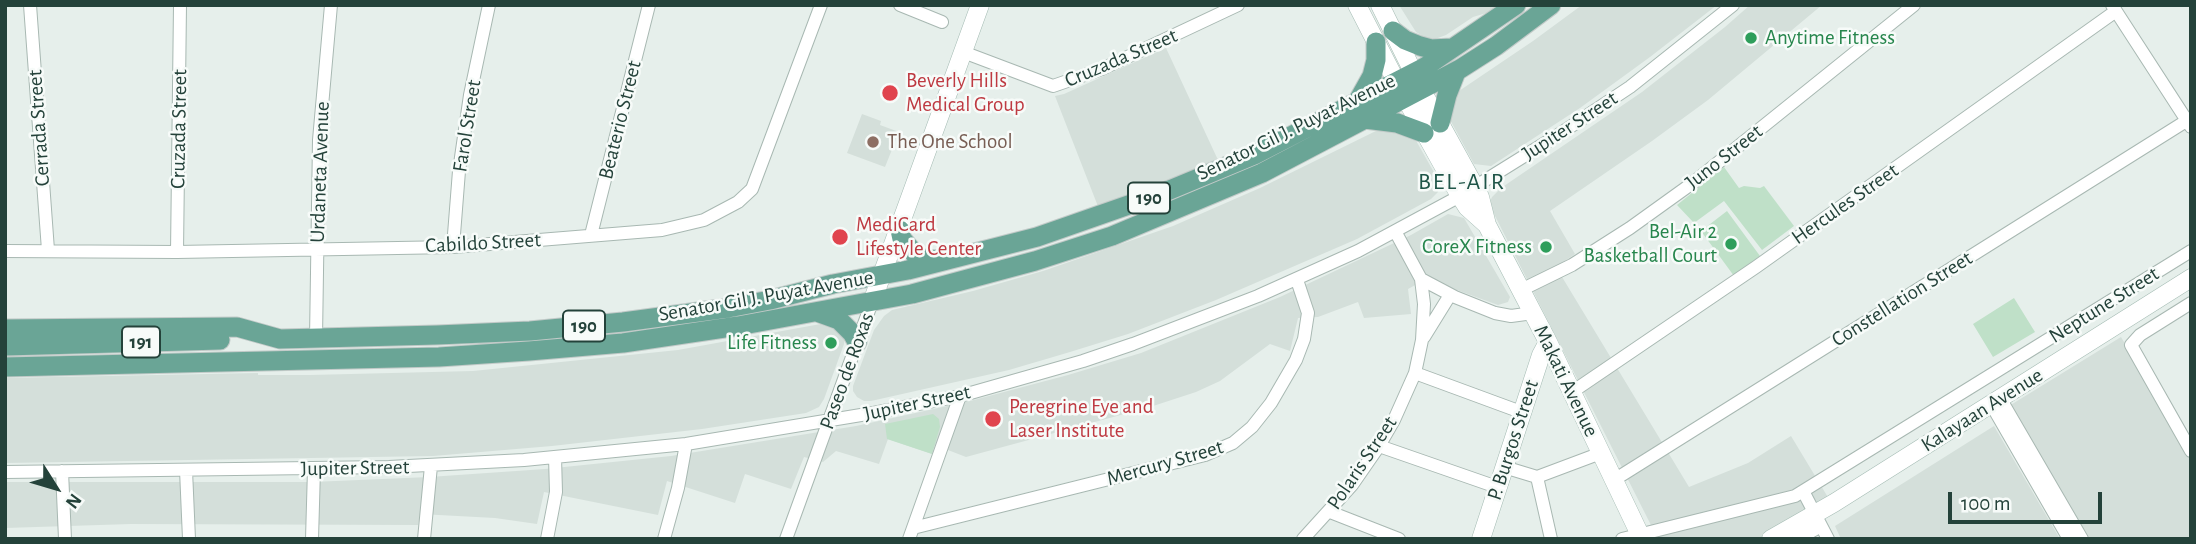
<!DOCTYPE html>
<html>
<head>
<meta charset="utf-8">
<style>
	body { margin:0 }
	#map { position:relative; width:2196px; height:544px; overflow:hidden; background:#e6efeb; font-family:"Alegreya Sans",sans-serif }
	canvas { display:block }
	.frame { position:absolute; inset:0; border:7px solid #24423a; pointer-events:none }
	.north { position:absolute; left:21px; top:453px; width:70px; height:70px; -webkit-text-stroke:5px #f7fbf9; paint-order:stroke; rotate:127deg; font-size:19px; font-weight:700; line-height:28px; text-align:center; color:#24423a }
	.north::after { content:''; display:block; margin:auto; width:24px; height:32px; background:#24423a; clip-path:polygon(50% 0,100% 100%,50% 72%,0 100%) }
	.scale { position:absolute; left:1948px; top:492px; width:154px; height:32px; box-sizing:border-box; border:4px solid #24423a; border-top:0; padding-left:9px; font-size:21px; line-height:24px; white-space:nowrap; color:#24423a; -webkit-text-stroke:5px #f7fbf9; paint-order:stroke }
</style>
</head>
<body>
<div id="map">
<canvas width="2196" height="544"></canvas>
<div class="frame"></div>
<div class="north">N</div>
<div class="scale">100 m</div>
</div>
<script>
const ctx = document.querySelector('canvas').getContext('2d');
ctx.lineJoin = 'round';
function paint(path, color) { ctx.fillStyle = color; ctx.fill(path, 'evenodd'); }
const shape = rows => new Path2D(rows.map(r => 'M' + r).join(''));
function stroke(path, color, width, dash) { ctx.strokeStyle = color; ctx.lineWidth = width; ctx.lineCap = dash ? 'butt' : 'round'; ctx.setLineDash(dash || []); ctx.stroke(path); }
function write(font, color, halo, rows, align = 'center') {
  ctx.font = font + ' "Alegreya Sans",sans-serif'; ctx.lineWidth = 5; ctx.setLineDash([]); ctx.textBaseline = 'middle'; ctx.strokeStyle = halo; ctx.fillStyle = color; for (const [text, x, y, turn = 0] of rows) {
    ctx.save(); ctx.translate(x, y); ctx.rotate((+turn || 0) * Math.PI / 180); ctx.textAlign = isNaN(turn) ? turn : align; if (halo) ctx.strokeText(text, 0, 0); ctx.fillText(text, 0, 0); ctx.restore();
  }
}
const built = shape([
	[1399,5,1500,5,1493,11,1473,17,1446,35,1435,39,1424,37,1416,32],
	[1582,5,1717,5,1650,57,1580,108,1491,166,1474,164,1448,116,1456,93,1533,41],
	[1750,5,1822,5,1708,100,1652,141,1550,211,1575,254,1556,267,1689,487,1748,463,1791,436,1829,499,1761,539,1658,539,1489,204,1492,197,1501,188,1642,92,1725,27],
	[1166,48,1218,160,1099,209,1055,96,1064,94],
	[862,114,881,121,880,125,899,132,885,167,847,153],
	[1384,127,1414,137,1440,183,1438,192,1431,199,1357,239,1216,300,1128,334,1070,352,1009,370,871,401,864,401,857,397,853,391,853,386,874,330,884,316,892,310,973,291,1043,271,1173,226,1260,188],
	[1448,214,1464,218,1510,297,1508,302,1498,305,1440,284,1430,277,1408,289,1411,314,1364,318,1358,302,1318,317,1298,318,1290,351,1270,344,1220,381,1196,392,1150,407,966,457,935,445,932,454,888,439,879,464,836,451,823,462,804,457,791,489,745,474,735,503,667,481,658,515,544,492,537,524,495,518,420,514,418,525,131,524,5,528,5,482,312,482,429,477,545,469,671,456,856,426,970,401,1068,375,1141,353,1280,297,1411,235],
	[826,323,832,324,845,337,844,344,824,399,819,407,806,413,702,429,552,446,433,456,5,463,5,378,258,373,258,375,310,375,473,371,678,350],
	[2121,337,2191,453,2191,539,2090,539,2009,406],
	[1994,426,2060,539,1841,539,1835,526]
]);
const green = shape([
	[1724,167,1739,188,1744,186,1760,188,1764,186,1794,226,1762,250,1724,201,1694,223,1677,205],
	[1727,211,1760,256,1734,276,1701,231],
	[2014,298,2035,332,1993,357,1973,324],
	[933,414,939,419,940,427,932,454,887,439,885,424]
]);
const street = shape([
	[30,5,48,250],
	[900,5,942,22],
	[2112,5,2191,127],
	[963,52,1053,86,1102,69,1238,5],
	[591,235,649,5],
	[453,247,459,171,470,95,489,5],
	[5,251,177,252,453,247,662,230,704,220,738,202,752,189,821,5],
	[177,252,180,5],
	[1421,279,1455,297,1495,313,1511,316,1533,313],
	[1521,290,1572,265,1630,228,1694,182,1914,5],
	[2191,303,2140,335,2131,345,2191,451],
	[1424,337,1450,295],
	[316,338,319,140,331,5],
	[1415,373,1521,412],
	[1572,392,1756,267,2116,11],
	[2000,398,2082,539],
	[1991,404,2069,539],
	[1379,446,1497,487],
	[1504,467,1537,477,1601,453],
	[186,470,189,539],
	[62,471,65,539],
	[5,472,389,467,524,460,686,444,867,414,960,396,1083,361,1133,344,1258,296,1358,251,1460,196,1558,135,1630,87,1733,5],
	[1537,477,1551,539],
	[1614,480,2191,118],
	[1803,491,1828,539],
	[1330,512,1399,539],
	[913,528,1205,455,1233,443,1252,427,1271,403,1296,360,1304,339,1308,313,1297,280],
	[312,539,314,469],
	[424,539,431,466],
	[547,539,556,492,555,457],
	[664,539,678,488,686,444],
	[786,539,872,302],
	[909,539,960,396],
	[1303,539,1352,485,1379,446,1394,420,1415,373,1422,340,1424,304,1421,279,1395,231],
	[1622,539,1795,496,2191,251],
	[1798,539,1821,526]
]);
const secondary = shape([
	[1357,5,1396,81,1460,196,1467,207,1487,225],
	[1380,5,1426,98,1475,187,1480,197,1487,225,1548,342,1642,539],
	[872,302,980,5],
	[1481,539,1541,355,1548,342],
	[1771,539,1834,503,2191,278]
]);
const primary = shape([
	[1393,31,1405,40,1420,46,1431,49,1452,48],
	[1358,101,1372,76,1376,60,1376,42],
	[1365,119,1397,123,1424,133],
	[1440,123,1447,95,1456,72],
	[900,230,902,239,914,253,923,259,940,260],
	[817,312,839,320,852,333,857,342],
	[5,329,237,327,280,339,437,335,530,331,623,322,728,308,770,300,833,284,908,270,1037,237,1160,194,1254,155,1425,67,1516,5],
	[5,346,220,340],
	[5,367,439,357,529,351,623,343,738,326,912,294,1035,261,1112,236,1262,173,1460,69,1496,46,1551,5]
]);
const markers = [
	[1751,38,7,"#2e9e5b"],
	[890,93,9,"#e0444e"],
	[873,142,7,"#8d6e63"],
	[840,237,9,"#e0444e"],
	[1731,244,7,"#2e9e5b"],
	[1546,247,7,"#2e9e5b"],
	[831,343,7,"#2e9e5b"],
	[993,419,9,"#e0444e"]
];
const shields = [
	[1149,198,42],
	[584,326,42],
	[141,342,38]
];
const shieldNames = [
	["190",1149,198],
	["190",584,326],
	["191",141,342]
];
const leisureNames = [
	["Anytime Fitness",1765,38,"left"],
	["Bel-Air 2",1717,232],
	["Basketball Court",1717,256],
	["CoreX Fitness",1532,247],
	["Life Fitness",817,343]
];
const streetNames = [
	["Cruzada Street",1121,58,-23],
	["Beaterio Street",620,120,-76],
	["Farol Street",467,126,-81],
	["Jupiter Street",1570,126,-33],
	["Senator Gil J. Puyat Avenue",1296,127,-26],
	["Cerrada Street",39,128,-94],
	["Cruzada Street",179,129,-89],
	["Juno Street",1724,157,-38],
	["Urdaneta Avenue",320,172,-88],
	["Hercules Street",1845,204,-35],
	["Cabildo Street",483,243,-3],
	["Senator Gil J. Puyat Avenue",766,296,-10],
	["Constellation Street",1902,299,-32],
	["Neptune Street",2104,305,-32],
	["Paseo de Roxas",847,371,-70],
	["Makati Avenue",1566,381,64],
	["Jupiter Street",917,403,-12],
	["Kalayaan Avenue",1982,410,-32],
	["P. Burgos Street",1513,440,-72],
	["Mercury Street",1165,463,-16],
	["Polaris Street",1362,463,-56],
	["Jupiter Street",355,468,-1]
];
const healthNames = [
	["Beverly Hills",906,81],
	["Medical Group",906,105],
	["MediCard",856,225],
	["Lifestyle Center",856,249],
	["Peregrine Eye and",1009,407],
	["Laser Institute",1009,431]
];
const educationNames = [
	["The One School",887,142]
];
const quarterNames = [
	["BEL-AIR",1462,182]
];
paint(built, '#d4dfda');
paint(green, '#bfe0c8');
stroke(street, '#a8b8b2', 14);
stroke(secondary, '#a4bbb3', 19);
stroke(primary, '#c2cac8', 21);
stroke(street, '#fff', 12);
stroke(secondary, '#fff', 18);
stroke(primary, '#6aa596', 19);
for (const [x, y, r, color] of markers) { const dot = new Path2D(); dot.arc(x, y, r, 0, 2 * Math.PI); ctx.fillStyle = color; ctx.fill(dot); stroke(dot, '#f7fbf9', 2.5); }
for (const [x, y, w] of shields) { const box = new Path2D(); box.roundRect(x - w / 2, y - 15.5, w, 31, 5); ctx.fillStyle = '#f7fbf9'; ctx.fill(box); stroke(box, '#24423a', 2); }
write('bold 19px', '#24423a', null, shieldNames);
write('21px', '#27864d', '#f7fbf9', leisureNames, 'right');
write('21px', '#24423a', '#f7fbf9', streetNames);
write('21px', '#be3a42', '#f7fbf9', healthNames, 'left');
write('21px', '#785e54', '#f7fbf9', educationNames, 'left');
ctx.letterSpacing = '2px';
write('24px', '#1f5548', '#f7fbf9', quarterNames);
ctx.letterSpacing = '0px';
</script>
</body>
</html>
